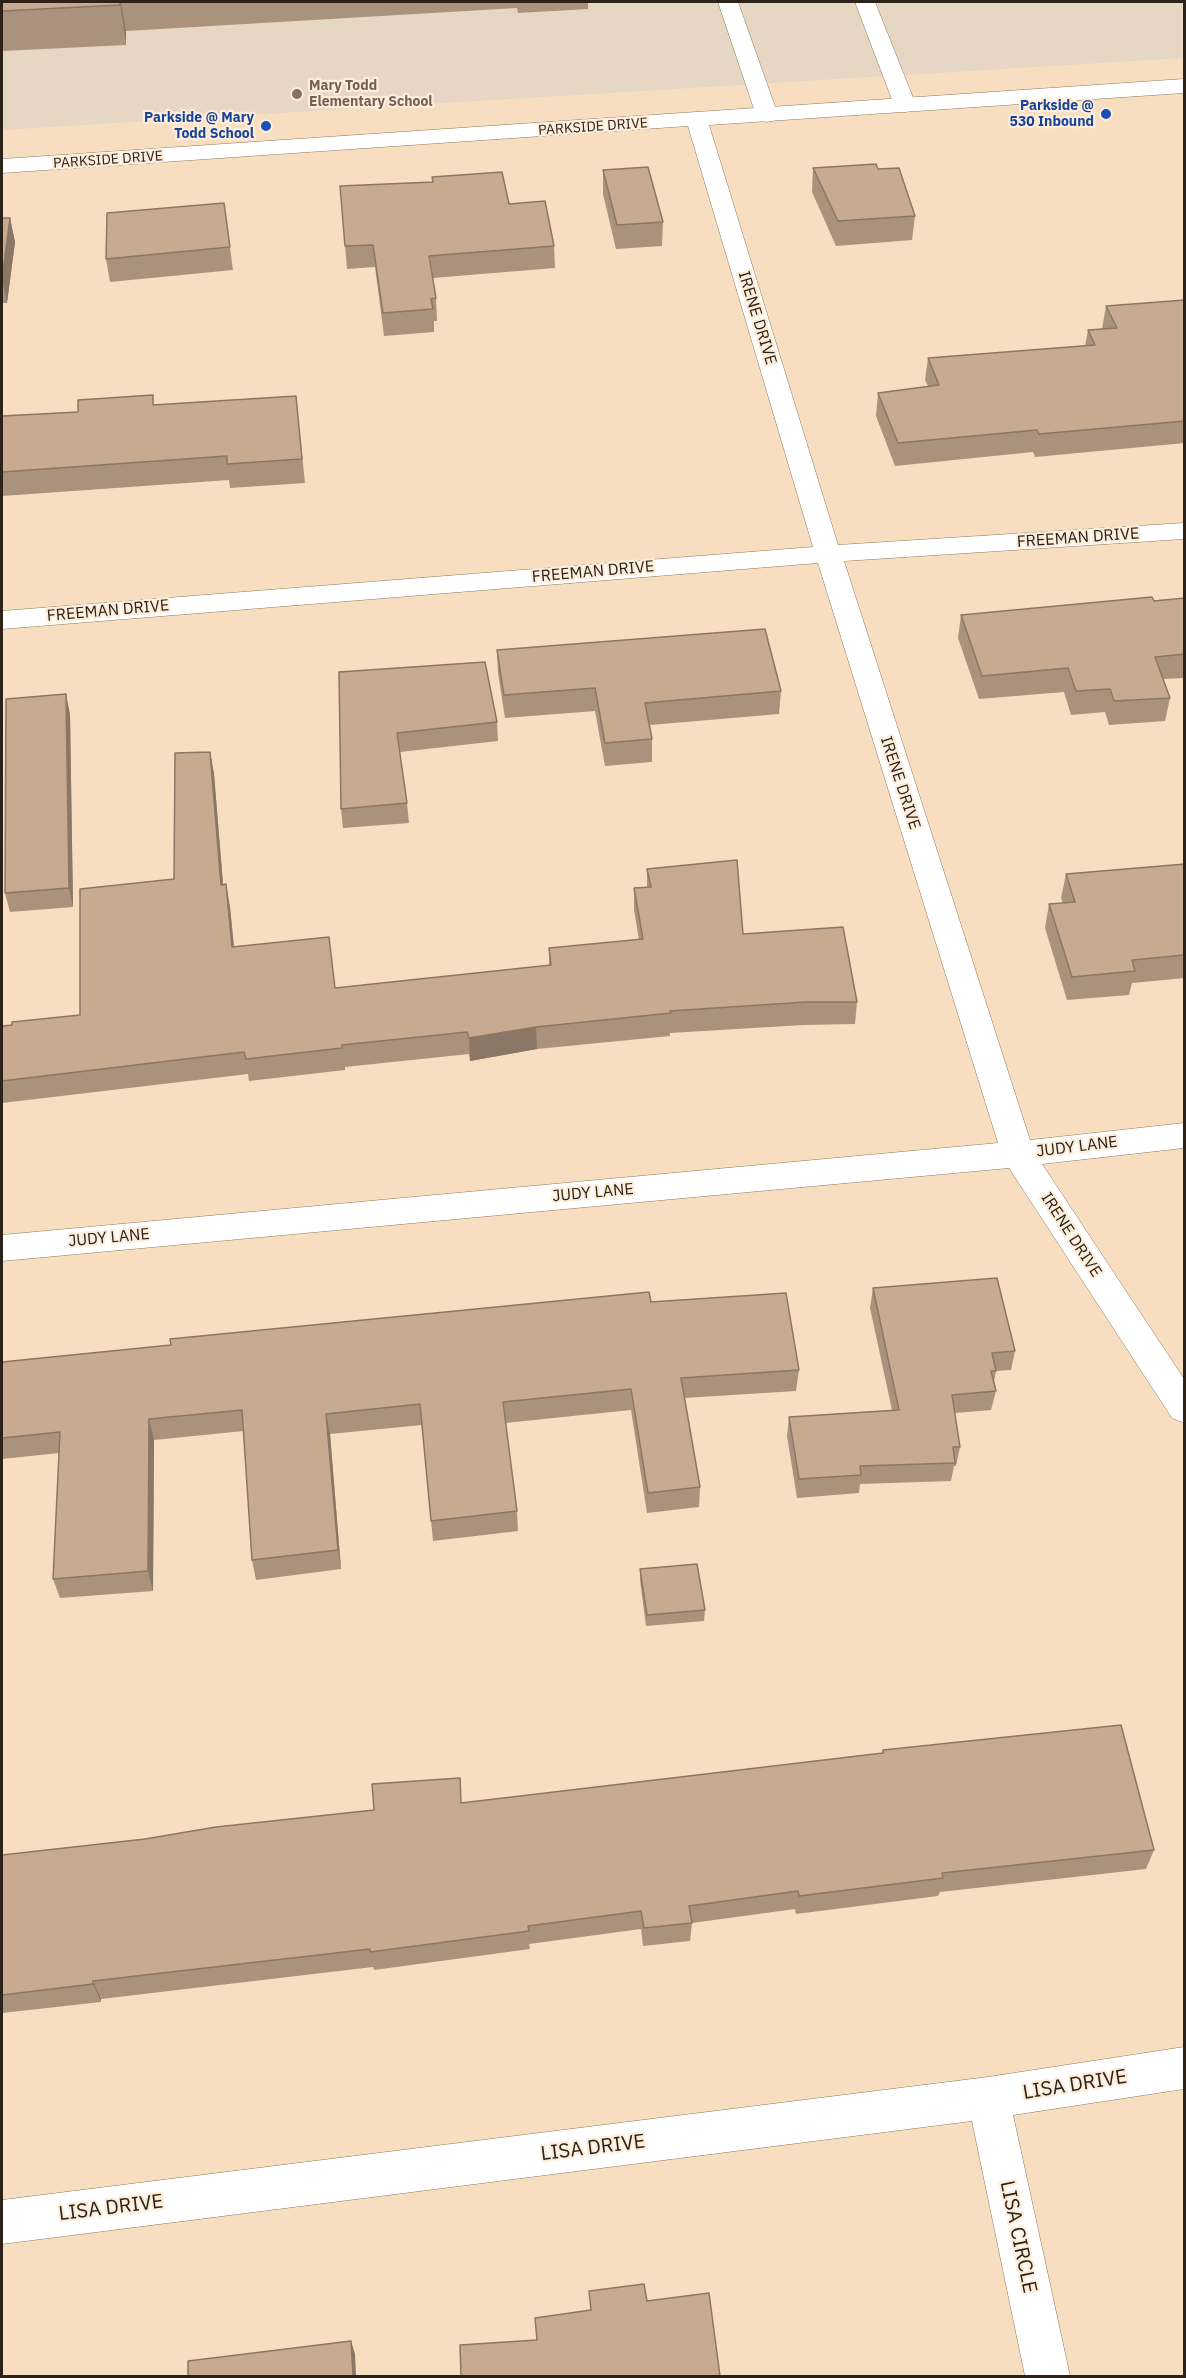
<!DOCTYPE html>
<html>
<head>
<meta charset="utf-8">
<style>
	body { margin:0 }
	#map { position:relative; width:1186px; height:2378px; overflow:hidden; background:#f8dec0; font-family:"IBM Plex Sans",sans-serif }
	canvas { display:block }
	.frame { position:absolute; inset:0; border:3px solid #2c2217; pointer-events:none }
</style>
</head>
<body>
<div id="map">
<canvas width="1186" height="2378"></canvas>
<div class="frame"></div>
</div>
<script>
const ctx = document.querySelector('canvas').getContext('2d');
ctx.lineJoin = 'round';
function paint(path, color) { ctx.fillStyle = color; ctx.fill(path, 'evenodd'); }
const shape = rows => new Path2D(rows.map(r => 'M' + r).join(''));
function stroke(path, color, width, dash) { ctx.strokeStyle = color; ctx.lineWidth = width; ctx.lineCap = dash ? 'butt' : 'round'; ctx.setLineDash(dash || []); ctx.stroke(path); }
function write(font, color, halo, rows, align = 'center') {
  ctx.font = font + ' "IBM Plex Sans",sans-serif'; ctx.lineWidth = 4.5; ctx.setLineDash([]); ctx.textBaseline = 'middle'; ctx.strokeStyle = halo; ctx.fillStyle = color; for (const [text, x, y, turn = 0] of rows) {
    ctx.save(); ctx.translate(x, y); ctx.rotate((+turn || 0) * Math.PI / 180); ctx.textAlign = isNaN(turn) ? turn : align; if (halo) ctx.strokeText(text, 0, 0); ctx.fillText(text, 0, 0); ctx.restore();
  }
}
const commercial = shape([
	[2,2,1184,2,1184,58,2,130]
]);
const service = shape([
	[718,2,738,2,778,115,775,120,767,122,759,120,756,115,718,2],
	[855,2,875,2,916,105,913,110,905,112,897,110,894,105,855,2]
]);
const minor = shape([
	[1184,79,1184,93,709,125,838,545,1184,523,1184,539,844,561,1030,1140,1184,1123,1184,1148,1042,1164,1184,1379,1184,1423,1172,1418,1009,1168,2,1261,2,1235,998,1143,818,563,2,629,2,611,813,547,688,126,2,173,2,159,1184,79],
	[1184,2047,1184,2089,1013,2115,1070,2376,1025,2376,972,2121,2,2244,2,2200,988,2077,1184,2047]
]);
const wall = shape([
	[2,2,588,2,588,9,518,13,517,8,126,31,126,45,2,51],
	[813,168,878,169,915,216,912,240,836,246,812,192],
	[603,170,663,222,662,246,616,249,603,194],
	[432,177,509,204,554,246,555,268,433,278,436,298,437,321,434,321,434,332,384,336,375,267,347,269,340,186,432,182],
	[224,203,233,270,110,282,106,259],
	[2,218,10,218,15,242,7,303,2,303],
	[1185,300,1185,443,1035,457,1033,452,895,466,876,416,878,393,928,386,925,380,928,358,1085,346,1088,330,1102,329,1106,306],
	[296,396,305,483,230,488,229,480,2,496,2,416,78,412,154,405],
	[1185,598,1185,678,1163,679,1170,698,1165,721,1109,725,1105,712,1071,715,1064,692,979,699,958,638,961,615],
	[497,650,781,691,779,714,650,725,652,739,652,762,605,766,595,711,505,718,498,673],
	[339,672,497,722,498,741,400,752,407,803,409,823,343,828,341,809],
	[70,714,73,907,10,912,5,893],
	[210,752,214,774,223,885,230,907,234,947,335,988,549,965,549,948,639,940,634,910,634,888,647,887,647,869,743,934,857,1002,855,1024,803,1025,670,1033,670,1036,537,1049,470,1061,469,1054,345,1067,345,1070,249,1081,248,1074,2,1103,2,1026,80,1015,174,879],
	[1185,864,1185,978,1132,983,1129,995,1067,1000,1045,928,1049,904,1063,903,1061,898,1066,874],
	[873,1288,1015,1351,1011,1370,996,1371,994,1382,996,1391,991,1410,955,1413,960,1447,956,1466,954,1466,951,1481,860,1484,859,1493,797,1498,787,1436,789,1417,892,1410,870,1308],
	[651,1302,799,1370,796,1391,684,1398,700,1487,699,1507,647,1513,631,1410,505,1423,517,1511,518,1531,433,1541,422,1425,330,1434,341,1569,256,1580,252,1560,244,1431,154,1440,153,1591,60,1598,53,1579,59,1453,2,1459,2,1362],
	[640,1569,705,1610,704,1621,646,1626,640,1580],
	[883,1750,1154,1850,1146,1869,940,1892,938,1896,796,1914,795,1909,692,1923,690,1941,643,1946,641,1929,529,1944,530,1949,374,1970,373,1967,101,1999,101,2002,2,2013,2,1855,462,1803,882,1753]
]);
const shadedWall = shape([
	[120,2,121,2,126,31,126,45],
	[10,218,15,242,7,303,2,279],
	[66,694,70,714,73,907,69,888],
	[210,752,214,774,225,908,221,885],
	[226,884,230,907,236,970,232,947],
	[536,1027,537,1049,470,1061,469,1038],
	[326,1414,330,1434,341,1569,338,1550],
	[149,1419,154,1440,153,1591,148,1571],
	[93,1981,101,1999,101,2002,93,1984],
	[351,2341,355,2354,356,2376,353,2376]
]);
const building = shape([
	[2,2,120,2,120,5,2,11,2,2],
	[876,164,878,169,899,168,915,216,838,221,813,168,876,164],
	[648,167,663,222,617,225,603,170,648,167],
	[502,172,509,204,545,201,554,246,429,256,436,298,431,299,433,309,383,313,373,245,345,246,340,186,433,182,432,177,502,172],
	[224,203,230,247,106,259,107,213,224,203],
	[2,218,10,218,2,279,2,218],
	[1185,300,1185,421,1039,434,1037,430,898,443,878,393,939,385,928,358,1095,345,1088,330,1117,328,1106,306,1185,300],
	[153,395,153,405,296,396,302,459,227,464,227,456,2,472,2,416,78,412,78,400,153,395],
	[1152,597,1154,601,1185,598,1185,654,1155,657,1170,698,1114,701,1110,689,1076,691,1068,668,982,676,961,615,1152,597],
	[765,629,781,691,645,703,652,739,605,743,595,688,504,695,497,650,765,629],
	[485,662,497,722,397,733,407,803,341,809,339,672,485,662],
	[66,694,69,888,5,893,6,699,66,694],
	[210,752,221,885,226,884,232,947,329,937,335,988,551,965,549,948,643,939,634,888,651,887,647,869,737,860,743,934,843,927,857,1002,806,1002,670,1011,671,1013,536,1027,469,1038,467,1032,342,1045,342,1048,246,1059,244,1052,2,1081,2,1026,12,1025,12,1022,80,1015,80,889,174,879,175,753,210,752],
	[1185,864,1185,955,1132,960,1135,971,1072,977,1049,904,1075,902,1066,874,1185,864],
	[997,1278,1015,1351,992,1353,996,1371,991,1371,996,1391,952,1395,960,1447,953,1447,955,1463,860,1466,861,1475,799,1479,789,1417,899,1410,873,1288,997,1278],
	[649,1292,651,1302,786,1293,799,1370,681,1378,700,1487,648,1493,631,1389,503,1402,517,1511,431,1521,420,1404,326,1414,338,1550,252,1560,242,1410,149,1419,148,1571,53,1579,60,1432,2,1438,2,1362,171,1345,170,1339,649,1292],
	[697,1564,705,1610,647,1615,640,1569,697,1564],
	[1121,1725,1154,1850,942,1873,943,1878,799,1896,798,1891,689,1906,692,1923,644,1928,641,1911,528,1926,529,1931,370,1952,370,1949,93,1981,93,1984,2,1995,2,1855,145,1839,216,1827,374,1810,372,1784,460,1778,461,1803,883,1753,883,1750,1121,1725],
	[644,2284,647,2301,709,2293,720,2376,461,2376,460,2345,537,2340,535,2318,591,2310,589,2291,644,2284],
	[351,2341,353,2376,188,2376,188,2361,351,2341]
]);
const markers = [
	[297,94,6,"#8d6e63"],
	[1106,114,6,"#1a4fb4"],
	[266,126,6,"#1a4fb4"]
];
const farEducationnames = [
	["Mary Todd",309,86],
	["Elementary School",309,102]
];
const farTransitnames = [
	["Parkside @",1094,106],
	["530 Inbound",1094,122],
	["Parkside @ Mary",254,118],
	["Todd School",254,134]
];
const farStreetnames = [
	["PARKSIDE DRIVE",593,127,-4],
	["PARKSIDE DRIVE",108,160,-4]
];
const streetNames = [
	["IRENE DRIVE",757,318,73],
	["FREEMAN DRIVE",1078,538,-4],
	["FREEMAN DRIVE",593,572,-5],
	["FREEMAN DRIVE",108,611,-5],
	["IRENE DRIVE",900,783,72],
	["JUDY LANE",1077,1147,-7],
	["JUDY LANE",593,1193,-5],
	["IRENE DRIVE",1071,1235,57],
	["JUDY LANE",109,1238,-5]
];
const nearStreetnames = [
	["LISA DRIVE",1075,2085,-9],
	["LISA DRIVE",593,2148,-7],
	["LISA DRIVE",111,2208,-7],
	["LISA CIRCLE",1018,2237,78]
];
paint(commercial, '#e5d7c4');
stroke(service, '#8f785c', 1);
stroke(minor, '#8f785c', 1);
paint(service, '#fff');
paint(minor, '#fff');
paint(wall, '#ab927c');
paint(shadedWall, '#8b7765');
paint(building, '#c7aa90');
stroke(building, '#8b7765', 1.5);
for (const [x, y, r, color] of markers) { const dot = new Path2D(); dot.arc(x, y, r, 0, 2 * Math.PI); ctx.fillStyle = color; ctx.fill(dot); stroke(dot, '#fdeddb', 2); }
write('bold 14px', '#785e54', '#fdeddb', farEducationnames, 'left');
write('bold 14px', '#164399', '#fdeddb', farTransitnames, 'right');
write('14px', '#2c2217', '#fdeddb', farStreetnames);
write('16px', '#2c2217', '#fdeddb', streetNames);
write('20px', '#2c2217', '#fdeddb', nearStreetnames);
</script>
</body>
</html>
